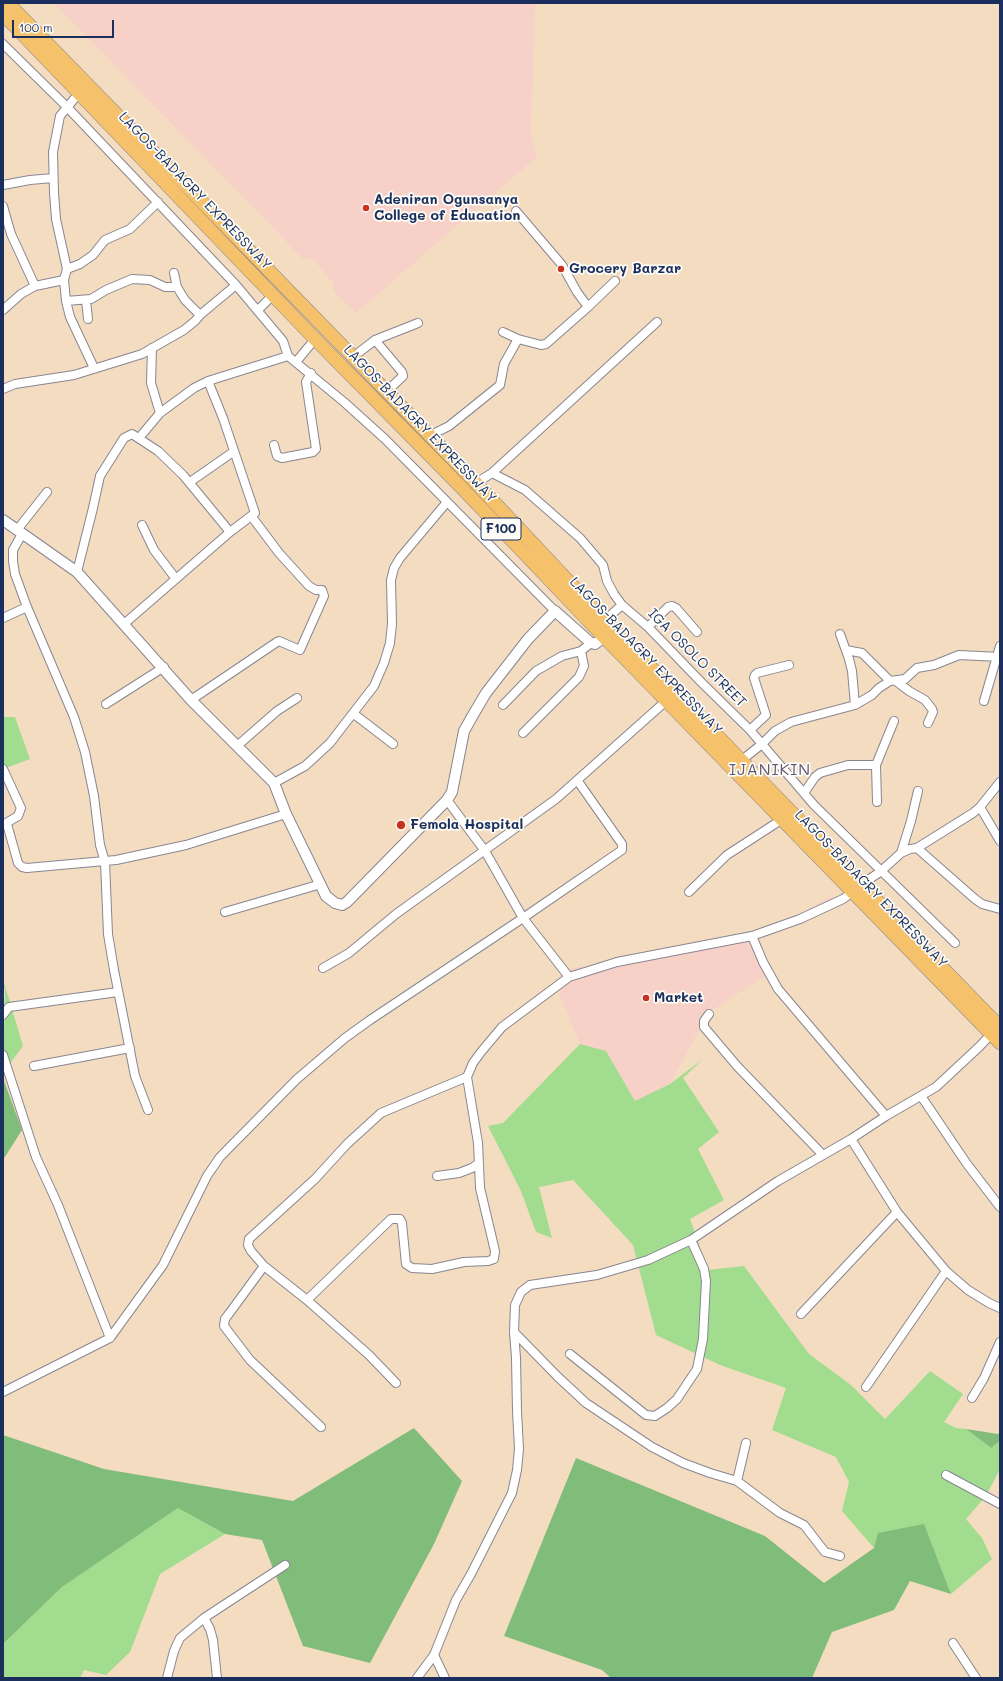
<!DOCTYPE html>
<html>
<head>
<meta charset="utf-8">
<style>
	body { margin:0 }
	#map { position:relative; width:1003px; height:1681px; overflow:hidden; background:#f4dcc1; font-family:Mali,sans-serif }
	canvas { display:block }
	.frame { position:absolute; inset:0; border:4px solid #1b2f5e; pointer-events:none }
	.scale { position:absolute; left:12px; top:20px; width:102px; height:18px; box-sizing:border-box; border:2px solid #1b2f5e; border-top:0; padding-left:5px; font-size:12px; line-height:14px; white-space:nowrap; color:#1b2f5e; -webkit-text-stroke:3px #fdfcf7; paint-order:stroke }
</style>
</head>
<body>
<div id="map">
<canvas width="1003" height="1681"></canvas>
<div class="frame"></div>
<div class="scale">100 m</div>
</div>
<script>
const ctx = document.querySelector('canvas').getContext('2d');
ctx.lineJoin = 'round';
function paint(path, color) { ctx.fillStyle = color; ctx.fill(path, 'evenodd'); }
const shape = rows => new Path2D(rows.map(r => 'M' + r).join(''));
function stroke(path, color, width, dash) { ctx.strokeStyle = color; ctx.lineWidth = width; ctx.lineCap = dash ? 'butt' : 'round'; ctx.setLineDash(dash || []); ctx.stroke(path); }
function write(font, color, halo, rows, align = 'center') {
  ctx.font = font + ' Mali,sans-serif'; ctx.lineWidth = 3.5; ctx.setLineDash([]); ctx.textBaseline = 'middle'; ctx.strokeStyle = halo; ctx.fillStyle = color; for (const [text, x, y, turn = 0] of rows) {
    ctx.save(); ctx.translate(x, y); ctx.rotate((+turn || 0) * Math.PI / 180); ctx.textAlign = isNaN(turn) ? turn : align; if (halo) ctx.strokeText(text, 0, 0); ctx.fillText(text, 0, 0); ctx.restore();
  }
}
const built = shape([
	[54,3,535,3,533,83,530,130,537,157,356,313,333,290,334,284,324,272,312,259,303,259],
	[830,896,838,903,759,933,757,939,768,969,793,1001,765,976,708,1013,670,1084,635,1101,606,1051,580,1044,559,994,566,970,577,967,592,966,615,958,664,950,701,940,718,937,735,938,749,931,758,931,795,918]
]);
const green = shape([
	[3,717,15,717,30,759,3,769],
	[3,979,23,1046,3,1073,5,989,3,986],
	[580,1044,606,1051,635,1101,670,1084,703,1059,683,1078,719,1132,698,1149,724,1200,690,1219,708,1270,744,1266,809,1354,851,1385,885,1419,930,1371,963,1394,944,1422,956,1428,966,1429,991,1448,1000,1441,1000,1469,986,1496,966,1519,982,1538,992,1559,951,1594,924,1525,874,1548,842,1511,849,1482,836,1457,772,1430,786,1388,720,1365,656,1335,633,1245,573,1180,539,1187,552,1238,536,1232,521,1191,488,1126,503,1123],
	[178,1508,225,1534,160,1574,130,1652,106,1675,84,1670,80,1678,3,1678,3,1644,62,1587]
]);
const forest = shape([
	[3,1078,22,1130,3,1160],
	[414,1428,462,1481,434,1544,370,1663,303,1646,262,1540,225,1534,178,1508,62,1587,3,1644,3,1435,104,1469,293,1501],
	[966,1429,998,1434,1000,1432,1000,1441,991,1448],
	[576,1458,765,1536,824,1583,874,1548,878,1533,924,1524,951,1594,910,1581,894,1610,832,1632,812,1678,611,1678,602,1670,504,1636]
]);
const minor = shape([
	[3,44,67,107,236,285,283,341,288,356,344,402,385,439,555,611],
	[79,93,60,116,53,152,54,193,56,219,67,269,64,280,66,301,70,317,94,368],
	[3,185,30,180,53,178],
	[3,206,11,234,35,286],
	[67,269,80,264,93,255,105,240,130,229,158,202],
	[174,273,177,287,185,300,200,315],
	[86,300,88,319],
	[66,301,91,299,106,290,132,279,150,280,165,287,177,287],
	[588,307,615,281],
	[3,310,21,294,35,286,64,280],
	[258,310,273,295],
	[503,332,518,339,541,345,546,344,588,307,577,292,562,265,516,211],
	[375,340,418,323],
	[152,348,151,383,160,413],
	[353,357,375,340,402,372,403,376,386,392],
	[296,362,315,339],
	[3,389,15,384,74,375,142,354,184,330,195,321,200,315,236,285],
	[429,436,449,426,500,385,504,364,518,339],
	[139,438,160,413,194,388,208,381,288,356],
	[274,445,277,456,282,458,313,452,316,449,306,382,311,373],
	[492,473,525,490,580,538,603,565,607,581,614,594,622,605,648,627,702,683,750,730,814,805,955,943],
	[190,482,233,452],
	[476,483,492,473,657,322],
	[142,525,154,550,176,579],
	[17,530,47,492],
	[22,534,13,550,13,561,15,574,27,607,74,717,85,752,94,796,100,845,105,862,108,934,114,970,135,1076,148,1110],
	[77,572,93,508,100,476,124,438,132,434,158,451,183,475,230,532],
	[3,618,27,607],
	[605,620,622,605],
	[124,624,230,532,255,513,223,418,208,381],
	[648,627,668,607,672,606,676,608,697,632],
	[840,634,849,659,852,671,855,705],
	[846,650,862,653,890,681],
	[896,681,909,691,925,700,932,709,933,712,928,723],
	[191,700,277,642,279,641,300,650,324,596,322,590,316,590,309,586,279,553,252,517],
	[984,701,1000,646],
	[106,704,164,667],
	[503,705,536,671,562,656,581,651,591,643],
	[354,714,393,744],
	[750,730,766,715,754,678,755,675,757,673,789,665],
	[523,733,579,677,584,666,581,651],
	[237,746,277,711,297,698],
	[742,760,762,744,775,731,791,722,855,705,872,695,879,688,890,681,905,679,917,668,934,665,959,655,1000,657],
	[3,769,21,808,18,816,3,825],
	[274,783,305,766,316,756,330,743,374,686,384,663,390,643,392,624,391,580,394,568,400,558,447,502],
	[804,793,815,777,820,773,848,765,876,765],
	[447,800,485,851,523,918,569,977],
	[877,802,876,765,894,721],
	[980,807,1000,841],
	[7,824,18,863,22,867,27,868,116,860,186,845,286,814],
	[917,848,975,899,982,904,1000,909],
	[901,853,911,821,918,791],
	[862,884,880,872,901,853,910,849,917,848,973,813,980,807,1000,782],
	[689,892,727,855,781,820],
	[225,912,321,884],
	[752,936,763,962,778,989,886,1116],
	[323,968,349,953,396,914,556,799,666,701],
	[709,1014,704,1021,704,1027,737,1066,822,1154],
	[3,1015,9,1007,118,992],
	[3,1055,36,1157,58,1205,110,1338],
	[34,1066,130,1048],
	[921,1096,967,1164,1000,1207],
	[851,1139,897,1212,946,1271,968,1290,989,1303,1000,1308],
	[437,1176,459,1173,472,1168,479,1163],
	[264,1266,231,1311,225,1319,224,1326,250,1360,321,1427],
	[307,1300,391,1219,400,1219,402,1223,406,1264,412,1268,432,1269,464,1262,488,1261,494,1259,495,1251,480,1188,478,1143,467,1077],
	[801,1314,897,1212],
	[514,1332,558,1377,586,1403,652,1447,683,1463,710,1473,737,1481,780,1513,804,1525,825,1552,840,1556],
	[570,1354,646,1415,655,1416,667,1408,677,1399,697,1369,703,1339,706,1281,704,1269,691,1240],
	[396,1383,369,1355,307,1300,264,1266,251,1251,248,1245,249,1239,315,1179,347,1144,381,1113,467,1077,473,1063,481,1052,502,1027,569,977,617,962,752,936,800,919,843,899,853,892],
	[866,1387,946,1271],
	[3,1392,110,1338,163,1265,207,1176,220,1157,297,1079,345,1038,370,1020,523,918,622,850,622,844,577,780],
	[972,1398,984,1378,1000,1342],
	[946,1475,1000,1504],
	[737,1481,746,1443],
	[204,1618,210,1629,213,1640,217,1678],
	[953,1643,976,1678],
	[434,1655,445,1678],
	[167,1678,174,1651,180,1638,204,1618,285,1565],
	[417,1678,434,1655,456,1600,471,1574,512,1493,517,1470,519,1449,517,1411,516,1358,514,1332,515,1305,521,1292,530,1285,597,1275,648,1260,691,1240,778,1181,851,1139,886,1116,936,1087,980,1046,991,1034]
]);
const tertiary = shape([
	[3,520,77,572,191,700,274,783,286,814,326,896,335,903,342,905,347,902,447,800,452,792,464,731,473,715,486,693,528,639,555,611,591,643,595,644,604,637]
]);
const trunk = shape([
	[8,3,476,483,605,620,1000,1027],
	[3,14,315,339,463,489,604,637,1000,1043]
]);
const markers = [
	[366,208,4,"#c8321e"],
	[561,269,4,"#c8321e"],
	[401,825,5,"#c8321e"],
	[646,998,4,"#c8321e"]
];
const shields = [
	[501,529,40]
];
const shieldNames = [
	["F100",501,529]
];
const streetNames = [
	["LAGOS-BADAGRY EXPRESSWAY",195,191,46],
	["LAGOS-BADAGRY EXPRESSWAY",420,424,46],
	["LAGOS-BADAGRY EXPRESSWAY",646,656,46],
	["IGA OSOLO STREET",697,658,45],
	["LAGOS-BADAGRY EXPRESSWAY",871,889,46]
];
const poiNames = [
	["Adeniran Ogunsanya",374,200],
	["College of Education",374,216],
	["Grocery Barzar",569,269],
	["Femola Hospital",410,825],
	["Market",654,998]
];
const quarterNames = [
	["IJANIKIN",770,770]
];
paint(built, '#f7d1c8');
paint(green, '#a1dc8f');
paint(forest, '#80bc7a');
stroke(minor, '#888690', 10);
stroke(tertiary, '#888690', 12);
stroke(trunk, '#888690', 14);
stroke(minor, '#fff', 8);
stroke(tertiary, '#fff', 10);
stroke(trunk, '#f5c16b', 13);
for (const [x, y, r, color] of markers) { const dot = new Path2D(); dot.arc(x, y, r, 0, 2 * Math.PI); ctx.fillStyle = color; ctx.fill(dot); stroke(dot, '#fdfcf7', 1.5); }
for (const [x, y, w] of shields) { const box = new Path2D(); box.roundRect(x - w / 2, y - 11, w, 22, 3); ctx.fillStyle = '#fdfcf7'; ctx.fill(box); stroke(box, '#1b2f5e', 1); }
write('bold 13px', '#1b2f5e', null, shieldNames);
write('14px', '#1b2f5e', '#fdfcf7', streetNames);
write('bold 14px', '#1b2f5e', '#fdfcf7', poiNames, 'left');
ctx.letterSpacing = '1px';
write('16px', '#625a75', '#fdfcf7', quarterNames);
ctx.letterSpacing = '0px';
</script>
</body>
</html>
